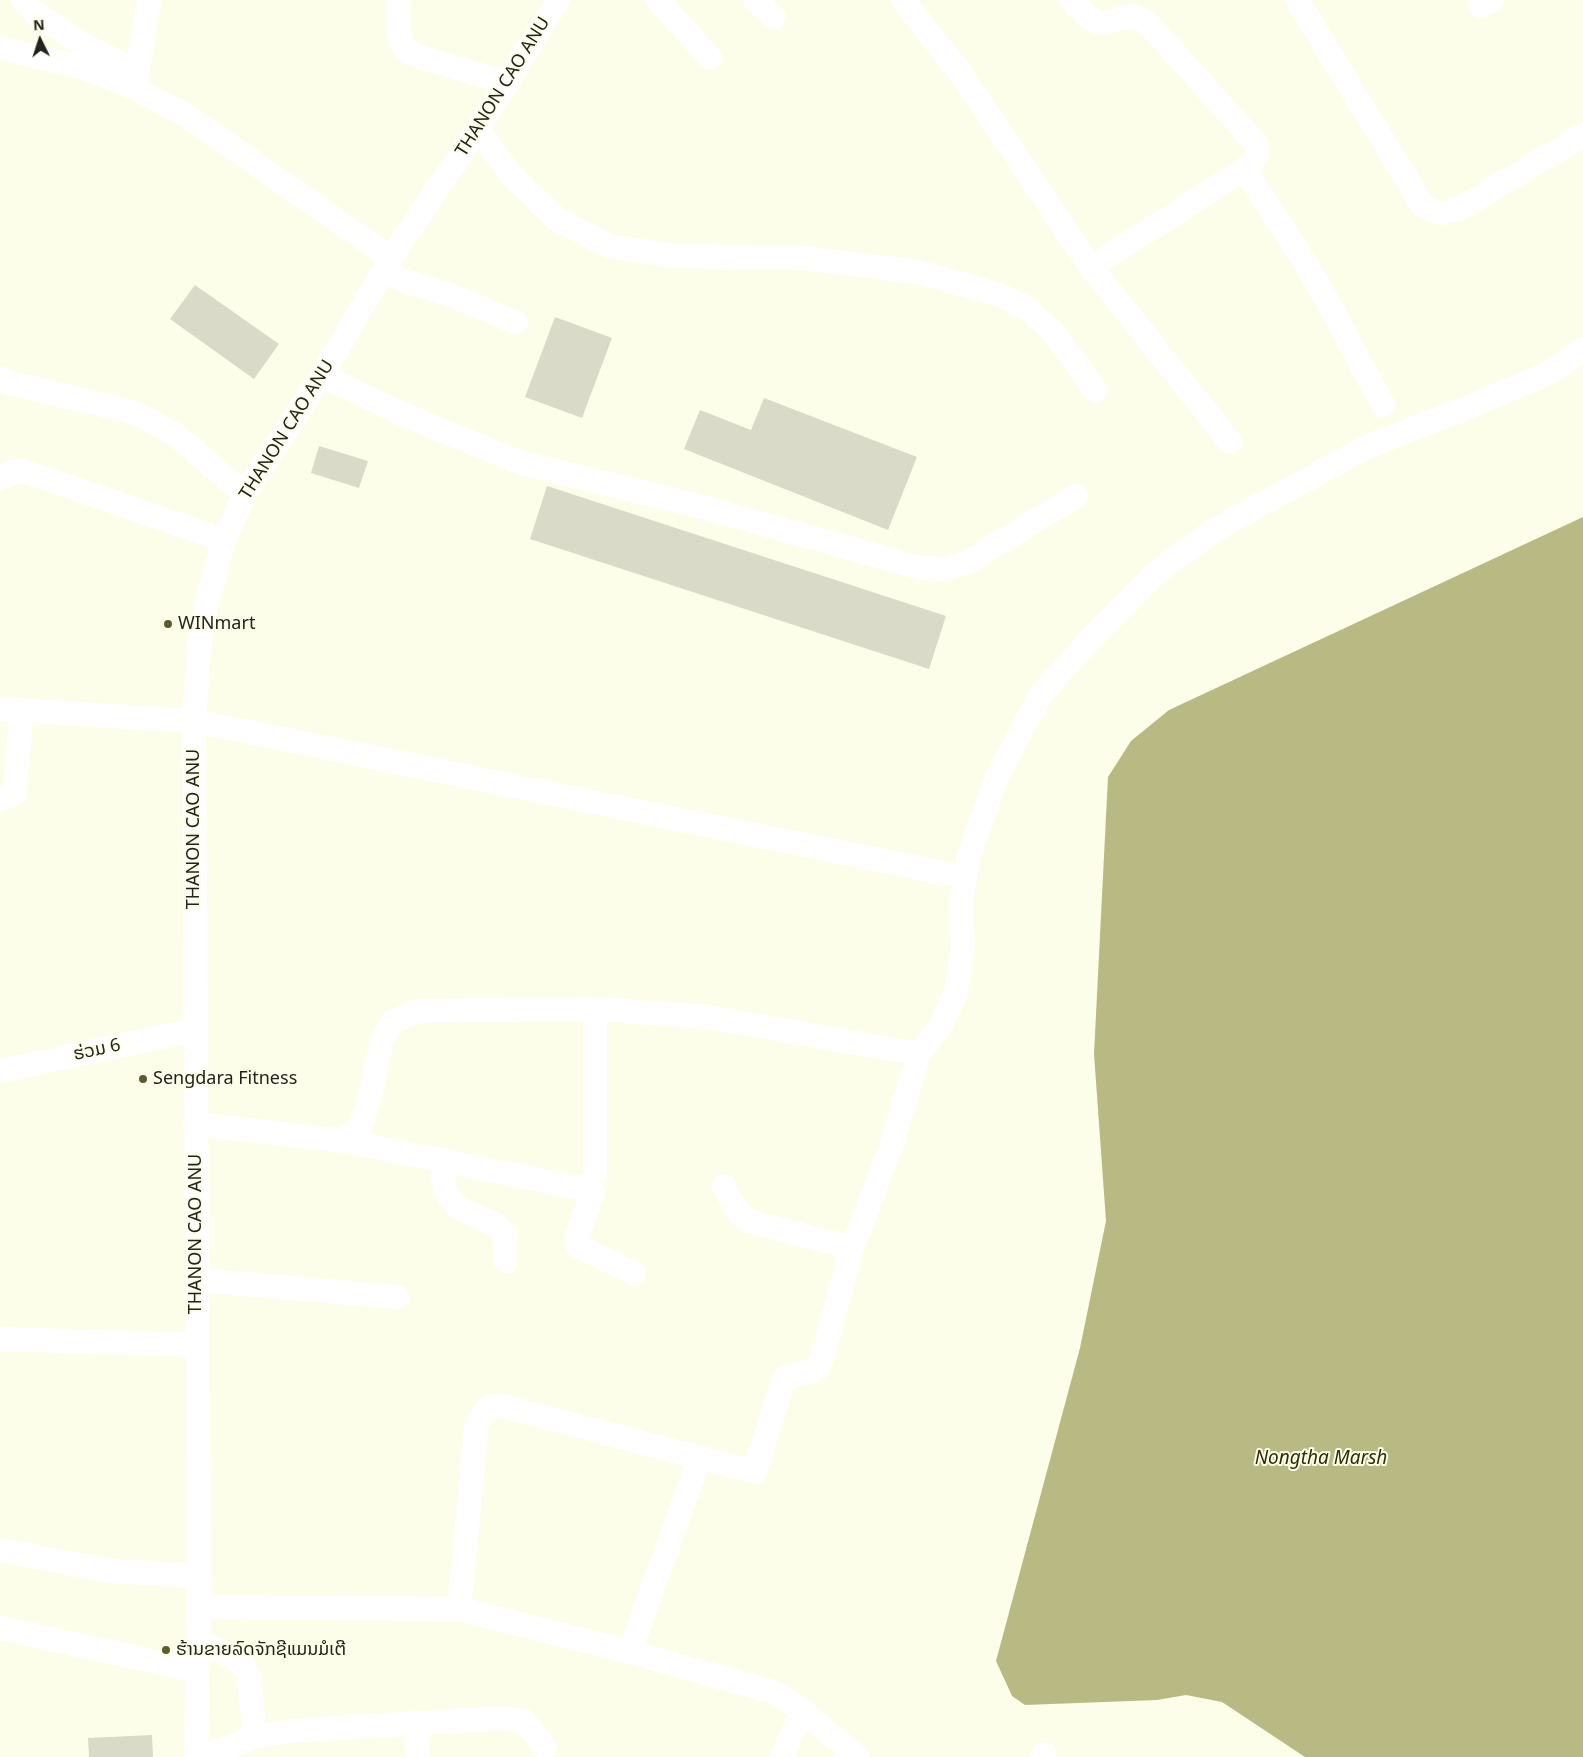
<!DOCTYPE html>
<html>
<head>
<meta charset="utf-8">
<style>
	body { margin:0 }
	#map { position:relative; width:1583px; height:1757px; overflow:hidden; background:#fdfeea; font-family:"Noto Sans",sans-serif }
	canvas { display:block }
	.north { position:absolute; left:15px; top:15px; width:50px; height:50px; -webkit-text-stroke:4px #fdfeea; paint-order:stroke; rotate:356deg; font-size:14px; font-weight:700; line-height:20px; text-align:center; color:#23231c }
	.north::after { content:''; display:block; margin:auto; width:18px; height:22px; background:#23231c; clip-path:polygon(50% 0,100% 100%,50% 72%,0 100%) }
</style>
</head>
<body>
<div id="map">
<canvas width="1583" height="1757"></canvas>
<div class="north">N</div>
</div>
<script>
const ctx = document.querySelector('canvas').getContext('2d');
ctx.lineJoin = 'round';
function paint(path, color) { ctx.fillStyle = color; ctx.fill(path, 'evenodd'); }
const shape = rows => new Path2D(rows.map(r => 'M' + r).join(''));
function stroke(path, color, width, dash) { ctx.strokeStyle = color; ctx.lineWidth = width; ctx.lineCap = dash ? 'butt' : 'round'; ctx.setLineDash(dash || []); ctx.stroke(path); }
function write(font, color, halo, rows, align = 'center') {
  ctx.font = font + ' "Noto Sans","Noto Sans Lao",sans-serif'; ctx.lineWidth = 4; ctx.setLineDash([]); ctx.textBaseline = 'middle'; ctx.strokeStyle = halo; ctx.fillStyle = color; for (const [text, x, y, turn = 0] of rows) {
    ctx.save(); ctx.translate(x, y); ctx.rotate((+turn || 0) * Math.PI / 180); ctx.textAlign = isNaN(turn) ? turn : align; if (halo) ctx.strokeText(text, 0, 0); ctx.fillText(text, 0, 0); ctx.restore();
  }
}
const water = shape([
	[1583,517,1583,1757,1305,1757,1222,1702,1186,1695,1157,1700,1025,1705,1012,1696,996,1661,1080,1348,1106,1221,1094,1054,1108,777,1131,741,1169,710]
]);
const building = shape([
	[195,285,279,344,254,379,170,319],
	[555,317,612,338,582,418,525,397],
	[764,398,917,457,888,530,684,449,700,410,751,430],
	[319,446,368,461,359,488,311,473],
	[547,486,946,616,929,669,530,539],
	[152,1735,153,1757,89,1757,88,1738]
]);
const minor = shape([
	[23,0,37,14,87,47,138,72],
	[399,0,398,29,403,46,409,53,506,83],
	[658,0,710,58],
	[755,0,774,17],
	[903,0,961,74,1091,267,1230,442],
	[1072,0,1089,18,1101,23,1133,16,1146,21,1256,144,1258,151,1257,157,1245,169,1317,282,1383,405],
	[1297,0,1423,206,1440,213,1461,208,1583,135],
	[1481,6,1492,0],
	[0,48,84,68,135,88,187,116,391,258],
	[135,87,149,0],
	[478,129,512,176,557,219,609,246,672,256,803,258,918,272,1000,295,1029,310,1053,332,1096,391],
	[1091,267,1245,169],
	[385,268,401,280,445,293,516,322],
	[322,375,400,413,521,463,695,505,921,568,944,569,966,563,1076,496],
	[0,378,6,382,128,411,142,416,177,436,245,494],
	[0,478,11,472,24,471,224,540],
	[0,709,194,721,948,874],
	[0,800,14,794,22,710],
	[0,1071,195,1030],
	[195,1124,345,1141,359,1127,368,1104,382,1040,393,1021,418,1011,595,1009,708,1017,919,1054],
	[345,1141,575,1187,588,1185,595,1175,595,1009],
	[441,1160,445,1190,457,1207,496,1225,505,1234,506,1261],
	[588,1185,593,1193,577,1236,578,1246,634,1273],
	[724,1186,736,1209,748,1221,852,1248],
	[197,1280,397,1297],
	[0,1339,197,1345],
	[0,1550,111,1571,198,1576],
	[199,1607,459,1609,630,1652,777,1693,802,1710,857,1757],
	[459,1609,477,1422,488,1408,502,1406,755,1472,784,1378,813,1371,818,1368,822,1358,852,1248,891,1147,919,1054,940,1026,955,995,963,947,961,901,968,859,995,781,1040,696,1085,645,1156,573,1216,529,1369,446,1481,402,1553,371,1583,349],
	[0,1628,198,1671],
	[198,1641,235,1658,244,1666,249,1676,255,1737],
	[630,1652,699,1459],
	[196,1757,199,1607,194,721,199,647,207,602,224,540,245,494,322,375,391,258,478,129,558,0],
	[203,1757,255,1737,290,1731,503,1718,524,1721,545,1747],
	[417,1757,418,1723],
	[782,1757,802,1710],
	[1043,1757,1044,1754]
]);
const markers = [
	[168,624,5,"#5c5c29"],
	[143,1079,5,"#5c5c29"],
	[166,1650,5,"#5c5c29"]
];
const streetNames = [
	["THANON CAO ANU",503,87,-58],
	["THANON CAO ANU",287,430,-58],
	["THANON CAO ANU",194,829,-90],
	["ຮ່ວມ 6",97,1050,-12],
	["THANON CAO ANU",196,1234,-90]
];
const poiNames = [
	["WINmart",178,624],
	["Sengdara Fitness",153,1079],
	["ຮ້ານຂາຍລົດຈັກຊີແມນມໍເຕີ",176,1650]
];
const waterNames = [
	["Nongtha Marsh",1321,1459]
];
paint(water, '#b8b983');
paint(building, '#d9dac7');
stroke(minor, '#fff', 24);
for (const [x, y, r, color] of markers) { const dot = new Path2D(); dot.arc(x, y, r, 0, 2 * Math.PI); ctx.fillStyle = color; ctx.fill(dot); stroke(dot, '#fdfeea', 2); }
write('18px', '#23231c', '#fdfeea', streetNames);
write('18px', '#23231c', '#fdfeea', poiNames, 'left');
write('italic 19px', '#2e2d01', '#fdfeea', waterNames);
</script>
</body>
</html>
